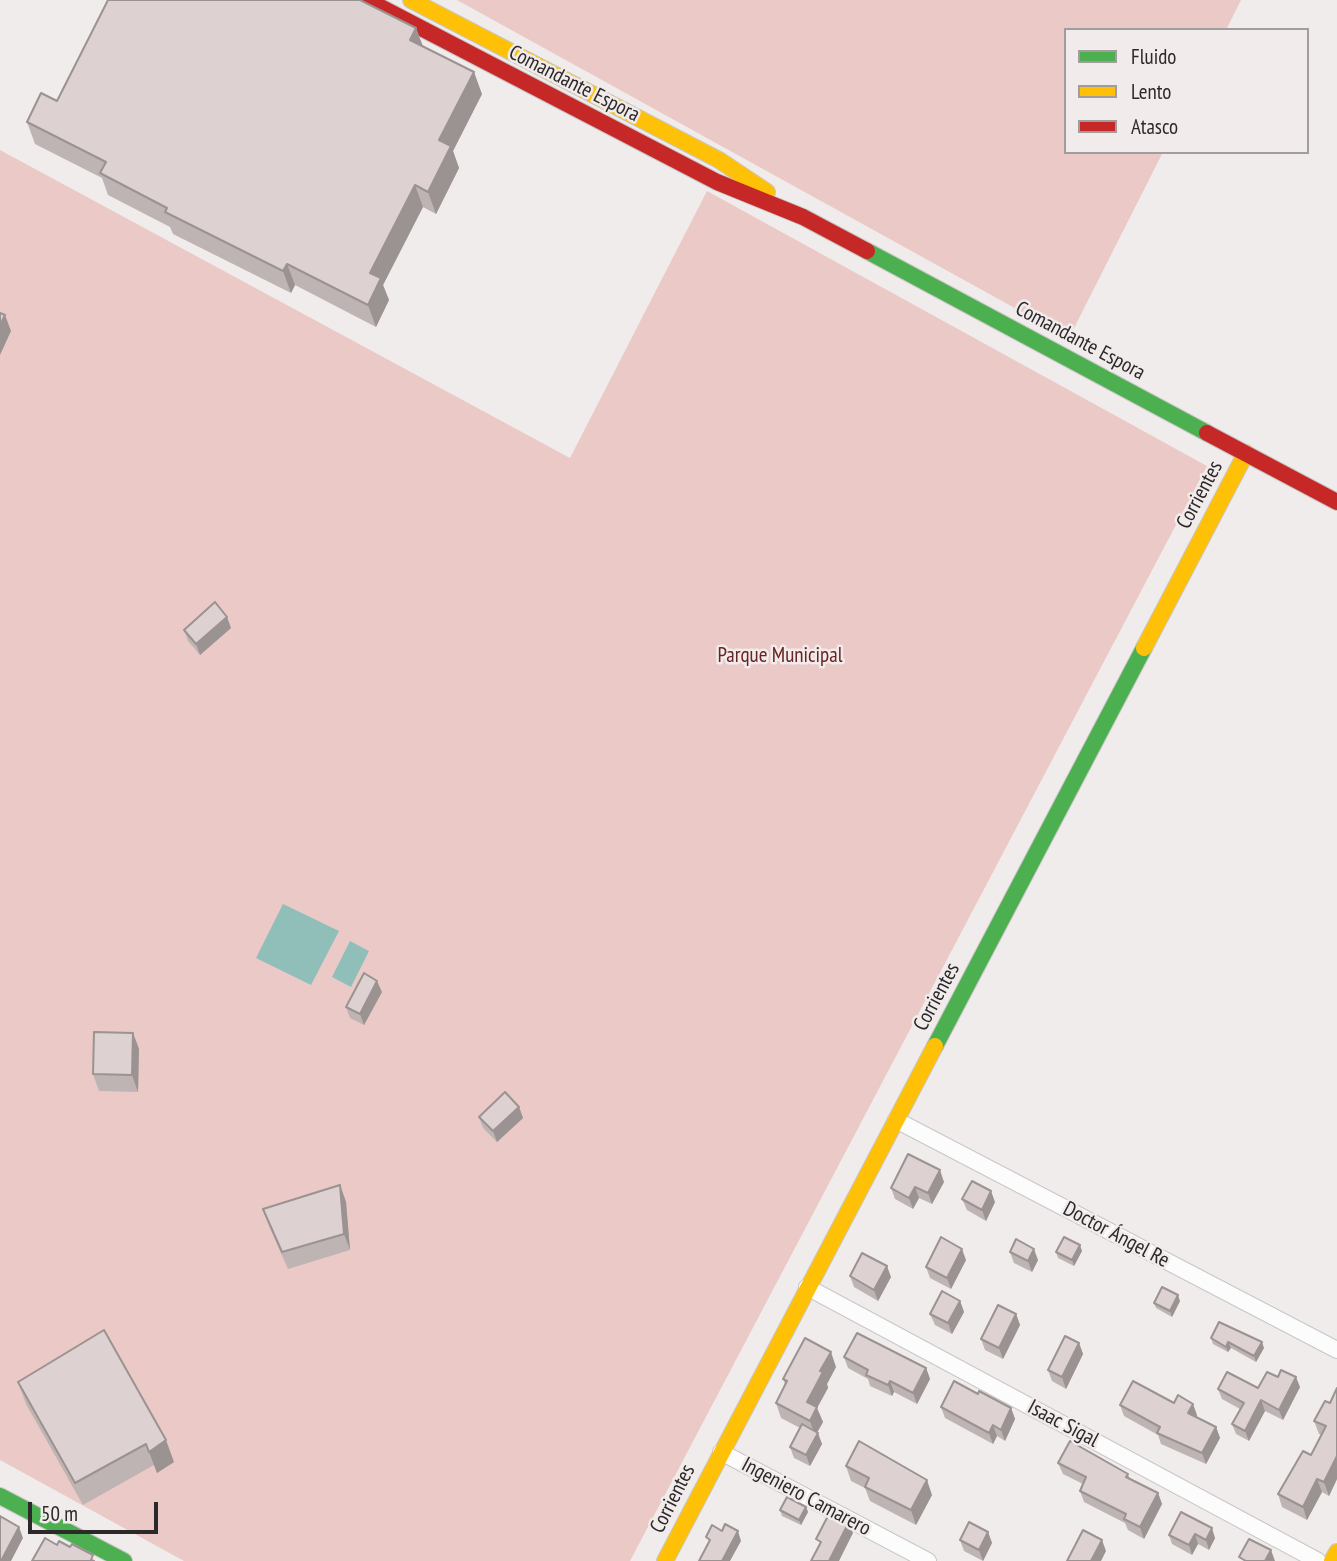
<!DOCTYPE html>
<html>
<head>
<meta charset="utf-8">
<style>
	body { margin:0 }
	#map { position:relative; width:1337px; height:1561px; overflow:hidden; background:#f1ecec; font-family:"PT Sans Narrow",sans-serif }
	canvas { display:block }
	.legend { position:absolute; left:1064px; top:28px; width:245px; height:126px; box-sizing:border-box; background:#f2ebeb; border:2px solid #a29d9d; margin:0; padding:9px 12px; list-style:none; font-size:21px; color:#2b2929 }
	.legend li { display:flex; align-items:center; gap:14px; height:35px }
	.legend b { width:35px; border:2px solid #a29d9d }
	.scale { position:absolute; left:28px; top:1502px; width:130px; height:32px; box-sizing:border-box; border:4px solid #2b2929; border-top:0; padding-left:9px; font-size:21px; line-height:24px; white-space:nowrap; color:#2b2929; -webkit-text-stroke:5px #f2ebeb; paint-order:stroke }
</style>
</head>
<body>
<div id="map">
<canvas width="1337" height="1561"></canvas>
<ul class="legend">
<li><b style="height:9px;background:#4caf50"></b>Fluido</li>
<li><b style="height:9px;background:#ffc107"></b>Lento</li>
<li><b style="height:9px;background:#c62828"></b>Atasco</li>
</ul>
<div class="scale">50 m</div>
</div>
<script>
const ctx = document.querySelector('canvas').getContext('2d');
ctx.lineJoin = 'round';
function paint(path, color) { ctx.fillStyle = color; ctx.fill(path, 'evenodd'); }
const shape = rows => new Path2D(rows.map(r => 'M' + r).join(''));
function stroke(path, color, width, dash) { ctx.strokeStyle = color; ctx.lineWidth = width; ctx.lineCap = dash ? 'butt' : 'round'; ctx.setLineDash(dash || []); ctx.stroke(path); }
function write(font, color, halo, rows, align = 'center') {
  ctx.font = font + ' "PT Sans Narrow",sans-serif'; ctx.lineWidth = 5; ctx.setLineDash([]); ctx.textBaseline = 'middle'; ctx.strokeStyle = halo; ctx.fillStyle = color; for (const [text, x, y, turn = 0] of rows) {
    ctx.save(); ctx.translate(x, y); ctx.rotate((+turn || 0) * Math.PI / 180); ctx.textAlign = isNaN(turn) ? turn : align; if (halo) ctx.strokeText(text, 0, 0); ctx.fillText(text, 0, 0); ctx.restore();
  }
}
const green = shape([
	[457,0,1241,0,1226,30,1066,30,1066,152,1163,152,1069,338],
	[0,150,570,458,707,191,1207,466,630,1561,184,1561,0,1460]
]);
const water = shape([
	[283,904,339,931,311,985,256,958],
	[350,941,369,951,351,987,332,977]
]);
const street = shape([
	[896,1120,1337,1350],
	[807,1287,1318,1561],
	[721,1452,928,1561]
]);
const fast = shape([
	[867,251,1207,433],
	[935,1046,1144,648],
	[0,1496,124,1561]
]);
const slow = shape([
	[411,0,719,160,767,192],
	[1144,648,1246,453],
	[665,1561,935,1046],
	[1332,1561,1337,1552]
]);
const jam = shape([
	[367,0,717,182,803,217,867,251],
	[1207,433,1337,502]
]);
const wall = shape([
	[416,28,423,46,482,94,453,151,459,168,436,214,423,207,383,285,389,300,376,327,295,285,291,293,173,234,170,227,108,195,102,178,35,144,27,122,57,101],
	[231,628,200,655,188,641,184,630],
	[382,992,364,1025,350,1018,346,1007],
	[133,1033,139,1049,138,1092,99,1091,93,1074],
	[519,1107,523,1118,497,1142,483,1128,479,1117],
	[944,1182,932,1204,919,1198,913,1209,895,1199,891,1188],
	[340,1185,346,1202,350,1250,288,1269,269,1226,263,1209],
	[962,1199,995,1202,986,1221,967,1210],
	[1082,1251,1074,1266,1058,1258,1056,1252],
	[1010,1252,1038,1260,1032,1272,1014,1263],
	[966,1260,951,1289,930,1278,926,1267],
	[850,1276,891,1277,878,1301,854,1287],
	[960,1301,964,1312,952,1334,935,1325,930,1314],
	[1180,1301,1172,1317,1156,1308,1154,1303],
	[1016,1314,1020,1325,1003,1359,985,1350,981,1339],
	[104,1330,174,1462,157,1473,154,1465,83,1505,26,1404,18,1382],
	[1211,1338,1264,1348,1256,1362,1231,1348,1228,1352,1213,1344],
	[1079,1343,1083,1354,1066,1389,1052,1381,1048,1370],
	[844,1357,926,1368,930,1379,917,1404,894,1392,892,1396,870,1386,868,1379,848,1368],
	[836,1367,827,1384,828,1388,817,1408,823,1422,817,1433,822,1444,810,1466,794,1458,790,1447,800,1428,781,1418,776,1403,785,1384,783,1379],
	[1300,1387,1283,1420,1265,1411,1249,1441,1236,1434,1232,1424,1240,1409,1222,1399,1218,1389],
	[1337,1388,1337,1479,1329,1496,1322,1492,1307,1520,1282,1507,1278,1494,1311,1455,1321,1435,1319,1434,1314,1421,1330,1403],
	[1120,1405,1197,1415,1196,1417,1216,1427,1220,1438,1206,1464,1161,1444,1158,1435,1124,1416],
	[941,1407,1011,1408,1015,1419,1005,1441,997,1436,993,1444,945,1418],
	[1058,1463,1128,1474,1130,1479,1158,1493,1162,1504,1144,1539,1128,1530,1125,1523,1084,1502,1080,1491,1083,1484,1063,1474],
	[846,1466,932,1495,916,1525,870,1501,865,1488,851,1481],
	[806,1507,808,1512,801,1525,782,1516,780,1510],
	[1181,1512,1215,1538,1209,1550,1198,1544,1192,1555,1172,1544,1169,1535],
	[988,1532,992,1543,983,1561,964,1551,960,1540]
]);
const shadedWall = shape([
	[416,28,424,50,410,40],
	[474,72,482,94,453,151,459,168,436,214,428,192,439,140],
	[415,185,423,207,383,285,389,300,376,327,368,305,370,273],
	[287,264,295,285,291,293,283,271],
	[5,315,11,331,0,355,0,325],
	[227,617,231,628,200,655,196,644],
	[377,981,382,992,364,1025,360,1014],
	[133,1033,139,1049,138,1092,132,1075],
	[519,1107,523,1118,497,1142,493,1131],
	[940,1170,944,1182,932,1204,928,1193],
	[340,1185,346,1202,350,1250,344,1234],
	[915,1187,919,1198,913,1209,909,1198],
	[991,1191,995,1202,986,1221,982,1210],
	[1080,1245,1082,1251,1074,1266,1072,1260],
	[962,1249,966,1260,951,1289,947,1278],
	[1034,1249,1038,1260,1032,1272,1028,1261],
	[887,1266,891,1277,878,1301,874,1290],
	[1178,1295,1180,1301,1172,1317,1170,1311],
	[960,1301,964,1312,952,1334,948,1323],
	[1016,1314,1020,1325,1003,1359,999,1348],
	[1228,1342,1231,1348,1228,1352,1226,1347],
	[1262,1342,1264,1348,1256,1362,1254,1356],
	[1079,1343,1083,1354,1066,1389,1062,1377],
	[831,1352,836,1367,827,1384,828,1388,817,1408,823,1422,815,1436,810,1421,807,1402,820,1371],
	[926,1368,930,1379,917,1404,913,1393],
	[1296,1377,1300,1387,1283,1420,1279,1410],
	[890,1381,894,1392,892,1396,888,1385],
	[1261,1400,1265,1411,1249,1441,1245,1431],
	[1193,1404,1197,1415,1192,1424,1188,1413],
	[1011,1408,1015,1419,1005,1441,1001,1430],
	[993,1425,997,1436,993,1444,989,1433],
	[1216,1427,1220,1438,1206,1464,1202,1453],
	[818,1433,822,1444,810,1466,806,1455],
	[166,1440,174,1462,157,1473,149,1452],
	[1337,1456,1337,1479,1329,1496,1324,1482],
	[1317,1479,1322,1492,1307,1520,1303,1507],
	[927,1480,932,1495,916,1525,911,1510],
	[1158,1493,1162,1504,1144,1539,1140,1527],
	[806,1507,808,1512,801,1525,799,1520],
	[849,1522,853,1533,839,1561,829,1561],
	[19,1527,23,1538,11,1561,1,1561],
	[1212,1528,1215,1538,1209,1550,1206,1540],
	[738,1531,741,1541,730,1561,722,1561],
	[988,1532,992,1543,983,1561,979,1550],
	[1195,1534,1198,1544,1192,1555,1189,1545],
	[1102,1540,1106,1551,1101,1561,1091,1561],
	[1271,1550,1275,1561,1265,1561]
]);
const building = shape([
	[108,0,360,0,416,28,410,40,474,72,439,140,451,146,428,192,415,185,370,273,381,278,368,305,287,264,283,271,165,212,167,208,100,173,106,162,27,122,41,93,57,101,108,0],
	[0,313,5,315,0,325,0,313],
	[215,602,227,617,196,644,184,630,215,602],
	[364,973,377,981,360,1014,346,1007,364,973],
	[94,1032,133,1033,132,1075,93,1074,94,1032],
	[505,1092,519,1107,493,1131,479,1117,505,1092],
	[908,1154,940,1170,928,1193,915,1187,909,1198,891,1188,908,1154],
	[972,1181,991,1191,982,1210,962,1199,972,1181],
	[340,1185,344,1234,282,1252,263,1209,340,1185],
	[941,1237,962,1249,947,1278,926,1267,941,1237],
	[1064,1237,1080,1245,1072,1260,1056,1252,1064,1237],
	[1016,1239,1034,1249,1028,1261,1010,1252,1016,1239],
	[862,1253,887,1266,874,1290,850,1276,862,1253],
	[1162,1287,1178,1295,1170,1311,1154,1303,1162,1287],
	[942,1291,960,1301,948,1323,930,1314,942,1291],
	[998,1305,1016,1314,999,1348,981,1339,998,1305],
	[1219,1322,1262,1342,1254,1356,1228,1342,1226,1347,1211,1338,1219,1322],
	[104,1330,166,1440,149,1452,146,1444,75,1483,18,1382,104,1330],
	[857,1333,926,1368,913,1393,890,1381,888,1385,866,1375,868,1370,844,1357,857,1333],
	[1065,1336,1079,1343,1062,1377,1048,1370,1065,1336],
	[805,1338,831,1352,820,1371,823,1372,807,1402,817,1407,810,1421,776,1403,787,1381,783,1379,805,1338],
	[1281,1370,1296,1377,1279,1410,1261,1400,1245,1431,1232,1424,1244,1403,1218,1389,1227,1372,1258,1388,1267,1372,1278,1377,1281,1370],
	[954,1381,978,1394,979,1391,1011,1408,1001,1430,993,1425,989,1433,941,1407,954,1381],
	[1133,1381,1174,1403,1178,1395,1193,1404,1188,1413,1216,1427,1202,1453,1157,1433,1160,1427,1120,1405,1133,1381],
	[1337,1388,1337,1456,1324,1482,1317,1479,1303,1507,1278,1494,1303,1451,1311,1455,1326,1426,1314,1421,1325,1401,1330,1403,1337,1388],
	[802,1424,818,1433,806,1455,790,1447,802,1424],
	[859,1441,927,1480,911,1510,865,1487,869,1478,846,1466,859,1441],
	[1070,1441,1128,1474,1126,1477,1158,1493,1140,1527,1124,1519,1126,1514,1080,1491,1086,1477,1058,1463,1070,1441],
	[787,1497,806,1507,799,1520,780,1510,787,1497],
	[830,1512,849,1522,829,1561,811,1561,821,1542,816,1539,830,1512],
	[1181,1512,1212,1528,1206,1540,1195,1534,1189,1545,1169,1535,1181,1512],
	[0,1516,19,1527,1,1561,0,1560,0,1516],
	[969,1522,988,1532,979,1550,960,1540,969,1522],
	[725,1524,738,1531,722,1561,699,1561,710,1540,706,1537,712,1525,722,1531,725,1524],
	[1083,1530,1102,1540,1091,1561,1067,1561,1083,1530],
	[45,1538,57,1545,59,1541,70,1547,72,1544,93,1555,91,1560,94,1561,32,1561,45,1538],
	[1249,1539,1271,1550,1265,1561,1246,1561,1239,1557,1249,1539]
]);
const streetNames = [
	["Comandante Espora",574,84,27],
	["Comandante Espora",1080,341,28],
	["Corrientes",1200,495,-62],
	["Corrientes",937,997,-62],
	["Doctor Ángel Re",1116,1235,28],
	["Isaac Sigal",1063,1424,28],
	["Ingeniero Camarero",806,1497,28],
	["Corrientes",673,1499,-63]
];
const parkNames = [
	["Parque Municipal",780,656]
];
paint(green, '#eac9c6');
paint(water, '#90beb8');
stroke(street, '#c9c6c6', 18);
stroke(fast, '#c9c6c6', 18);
stroke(slow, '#c9c6c6', 18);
stroke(jam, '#c9c6c6', 18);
stroke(street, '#fdfcfc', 16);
stroke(fast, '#4caf50', 16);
stroke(slow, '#ffc107', 16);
stroke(jam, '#c62828', 16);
paint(wall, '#beb4b4');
paint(shadedWall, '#9b9292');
paint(building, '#ddd1d1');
stroke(building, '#9b9292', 2);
write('21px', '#2b2929', '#f2ebeb', streetNames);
write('21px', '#692321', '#f2ebeb', parkNames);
</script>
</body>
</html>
